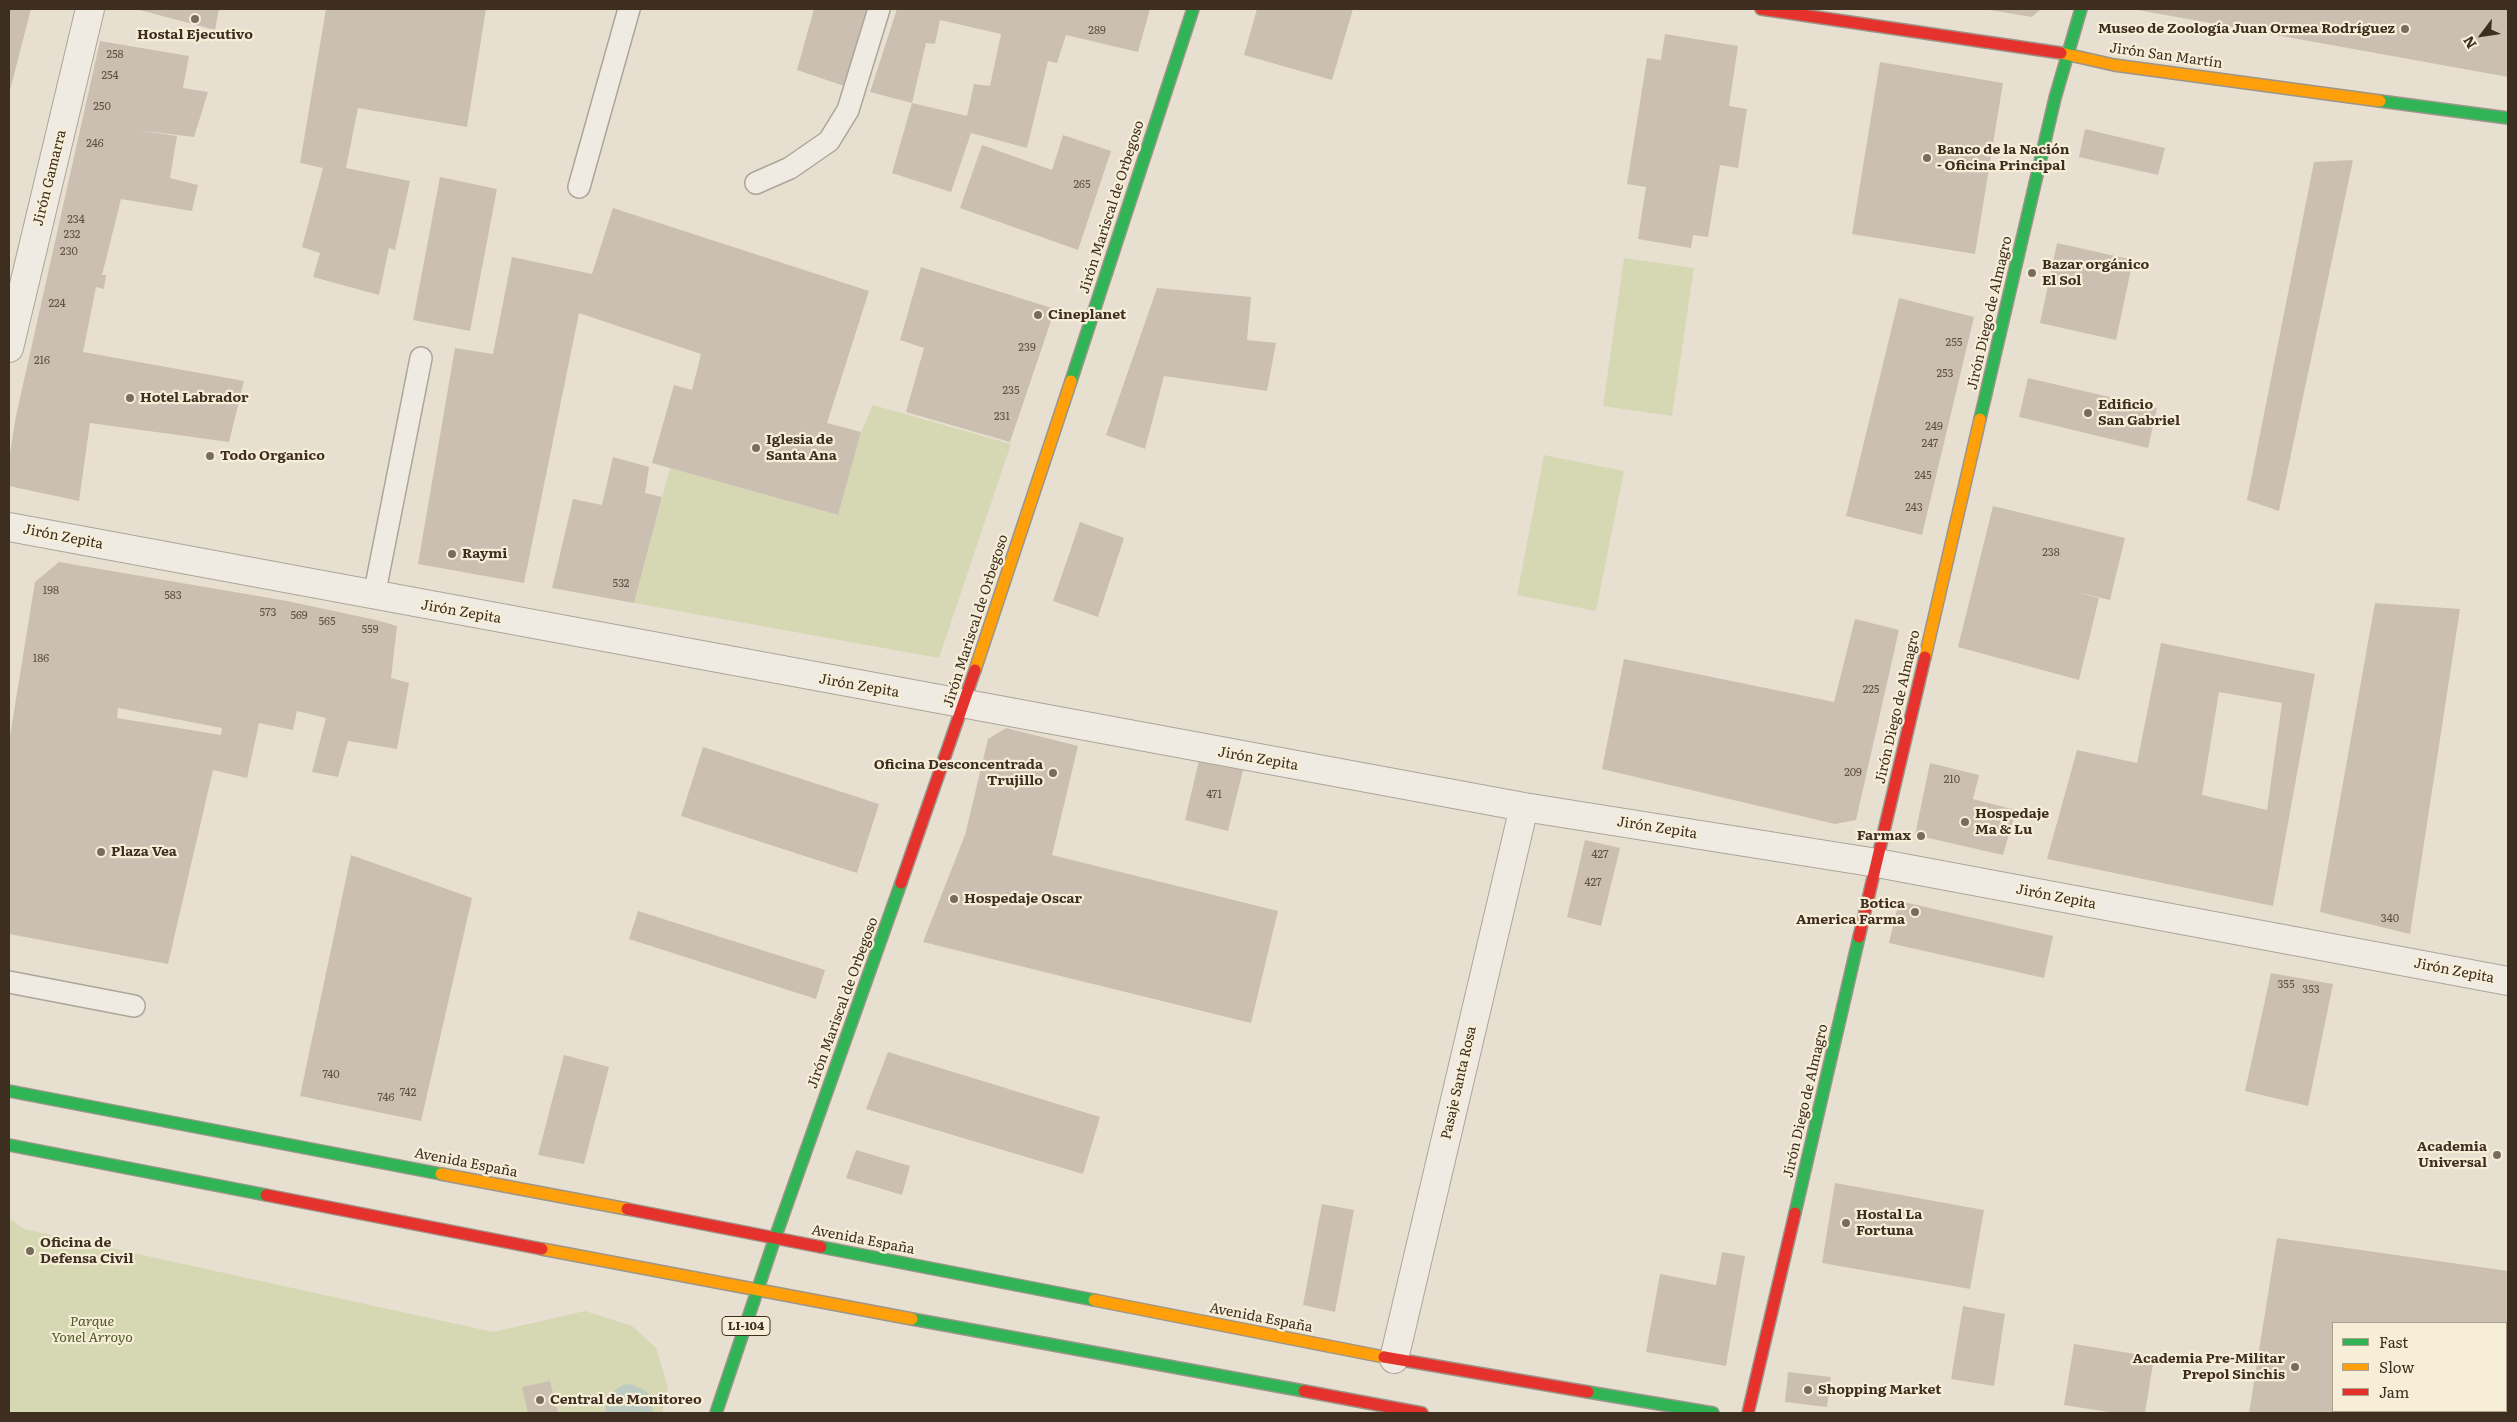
<!DOCTYPE html>
<html>
<head>
<meta charset="utf-8">
<style>
	body { margin:0 }
	#map { position:relative; width:2517px; height:1422px; overflow:hidden; background:#e7e0d1; font-family:Literata,serif }
	canvas { display:block }
	.frame { position:absolute; inset:0; border:10px solid #3d2e20; pointer-events:none }
	.legend { position:absolute; left:2332px; top:1322px; width:175px; height:90px; box-sizing:border-box; background:#f7eed8; border:1px solid #ada18e; margin:0; padding:6px 9px; list-style:none; font-size:15px; color:#3d2e20 }
	.legend li { display:flex; align-items:center; gap:10px; height:25px }
	.legend b { width:25px; border:1px solid #ada18e }
	.north { position:absolute; left:2457px; top:10px; width:50px; height:50px; -webkit-text-stroke:4px #f7eed8; paint-order:stroke; rotate:239deg; font-size:14px; font-weight:700; line-height:20px; text-align:center; color:#3d2e20 }
	.north::after { content:''; display:block; margin:auto; width:18px; height:22px; background:#3d2e20; clip-path:polygon(50% 0,100% 100%,50% 72%,0 100%) }
</style>
</head>
<body>
<div id="map">
<canvas width="2517" height="1422"></canvas>
<div class="frame"></div>
<ul class="legend">
<li><b style="height:6px;background:#30b455"></b>Fast</li>
<li><b style="height:6px;background:#ff9f0a"></b>Slow</li>
<li><b style="height:6px;background:#e5322d"></b>Jam</li>
</ul>
<div class="north">N</div>
</div>
<script>
const ctx = document.querySelector('canvas').getContext('2d');
ctx.lineJoin = 'round';
function paint(path, color) { ctx.fillStyle = color; ctx.fill(path, 'evenodd'); }
const shape = rows => new Path2D(rows.map(r => 'M' + r).join(''));
function stroke(path, color, width, dash) { ctx.strokeStyle = color; ctx.lineWidth = width; ctx.lineCap = dash ? 'butt' : 'round'; ctx.setLineDash(dash || []); ctx.stroke(path); }
function write(font, color, halo, rows, align = 'center') {
  ctx.font = font + ' Literata,serif'; ctx.lineWidth = 4.5; ctx.setLineDash([]); ctx.textBaseline = 'middle'; ctx.strokeStyle = halo; ctx.fillStyle = color; for (const [text, x, y, turn = 0] of rows) {
    ctx.save(); ctx.translate(x, y); ctx.rotate((+turn || 0) * Math.PI / 180); ctx.textAlign = isNaN(turn) ? turn : align; if (halo) ctx.strokeText(text, 0, 0); ctx.fillText(text, 0, 0); ctx.restore();
  }
}
const green = shape([
	[1624,258,1694,268,1672,416,1603,406],
	[873,405,1011,444,939,658,634,603,670,468,837,515,861,432],
	[1544,455,1624,471,1596,611,1517,595],
	[9,1218,24,1229,493,1332,585,1311,632,1326,656,1348,668,1387,662,1413,9,1413]
]);
const water = shape([
	[631,1384,646,1391,651,1397,653,1413,606,1413,605,1401,610,1394,623,1385]
]);
const building = shape([
	[9,9,31,9,9,94],
	[136,9,219,9,215,30],
	[326,9,486,9,467,127,358,108,346,168,410,181,395,250,389,248,379,295,313,277,320,253,302,247,323,168,300,163],
	[814,9,870,9,847,87,797,70],
	[897,9,1150,9,1138,52,1066,35,1057,63,1048,61,1027,148,971,133,951,192,892,173,912,103,967,116,974,84,990,86,1001,34,940,20,935,44,926,43,912,103,870,92],
	[1257,9,1353,9,1332,80,1244,55],
	[1983,9,2041,9,2032,17],
	[2138,9,2508,9,2508,77,2138,10],
	[1665,34,1738,46,1729,106,1747,109,1738,168,1720,165,1708,237,1693,235,1691,248,1638,239,1646,187,1627,184,1647,58,1661,60],
	[100,41,189,56,183,88,208,92,194,137,136,130,177,136,170,178,198,185,192,211,121,199,102,275,106,275,104,289,96,287,83,352,244,381,229,442,90,423,79,501,9,486,9,459,16,416],
	[1880,62,2003,83,1975,254,1852,234],
	[2085,129,2165,148,2158,175,2079,157],
	[1063,135,1111,151,1078,250,960,208,982,145,1052,170],
	[2353,160,2279,511,2247,500,2314,162],
	[440,177,497,189,470,331,413,320],
	[613,208,869,291,827,423,861,432,838,515,652,463,674,385,692,390,701,354,579,313,524,583,418,564,455,348,493,354,512,257,592,274],
	[2057,243,2133,260,2116,340,2040,323],
	[921,267,1055,309,1010,442,906,412,924,348,900,340],
	[1157,288,1251,297,1247,340,1276,343,1267,391,1164,376,1145,449,1106,435],
	[1899,298,1974,317,1922,535,1846,516],
	[2028,378,2157,408,2148,448,2019,417],
	[613,457,649,467,645,493,662,497,634,603,552,588,573,499,602,505],
	[1993,506,2125,538,2110,600,2073,591,2099,598,2079,680,1958,647],
	[1080,522,1124,538,1098,617,1053,601],
	[59,562,287,601,376,620,397,626,391,678,409,683,397,749,348,741,338,777,312,772,326,718,297,711,293,730,259,723,247,778,213,770,168,964,9,934,9,742,35,582],
	[118,708,222,728,221,735,117,718],
	[2375,603,2460,609,2410,934,2320,912],
	[1855,619,1899,630,1856,820,1835,824,1602,769,1624,659,1834,702],
	[2161,643,2315,674,2273,906,2047,859,2077,750,2137,763],
	[2219,692,2282,703,2267,810,2202,795],
	[1006,728,1078,746,1052,855,1278,911,1251,1023,923,942,965,835,988,739],
	[703,747,879,804,857,873,681,816],
	[1199,760,1243,770,1228,831,1185,820],
	[1930,763,1979,775,1973,799,2016,810,2003,855,1915,835],
	[1585,840,1620,848,1601,926,1567,917],
	[351,855,472,898,421,1121,300,1096],
	[1899,901,2053,936,2044,978,1889,943],
	[638,911,825,970,816,999,629,939],
	[2271,973,2333,984,2308,1106,2245,1091],
	[888,1052,1100,1117,1083,1174,866,1109],
	[564,1055,609,1067,584,1164,538,1155],
	[856,1150,910,1166,902,1195,846,1178],
	[1835,1183,1984,1210,1970,1289,1822,1263],
	[1322,1204,1354,1210,1335,1312,1303,1305],
	[2277,1238,2508,1271,2508,1413,2249,1413],
	[2333,1323,2506,1323,2506,1411,2333,1411],
	[1722,1252,1745,1256,1726,1366,1646,1352,1660,1274,1716,1285],
	[1963,1306,2005,1314,1994,1386,1951,1379],
	[2074,1344,2154,1357,2145,1413,2115,1413,2064,1405],
	[1788,1372,1831,1377,1827,1407,1785,1402],
	[550,1381,558,1413,528,1413,522,1387]
]);
const lane = shape([
	[756,183,790,168,829,141,848,110,879,9],
	[579,187,629,9],
	[374,596,421,358],
	[9,982,134,1006]
]);
const street = shape([
	[9,348,90,9],
	[9,527,1524,807,1877,863,2508,981],
	[1394,1359,1524,807]
]);
const fast = shape([
	[2380,101,2508,118],
	[1071,381,1193,9],
	[1980,419,2055,98,2081,9],
	[9,1091,441,1174],
	[9,1145,266,1195],
	[1795,1213,1859,937],
	[775,1238,901,883],
	[821,1247,1094,1300],
	[912,1319,1304,1391],
	[1588,1392,1713,1413],
	[716,1413,775,1238]
]);
const slow = shape([
	[2061,53,2114,65,2380,101],
	[1925,657,1980,419],
	[975,670,1071,381],
	[441,1174,627,1209],
	[542,1249,912,1319],
	[1094,1300,1384,1357]
]);
const jam = shape([
	[1761,9,2061,53],
	[901,883,975,670],
	[1859,937,1925,657],
	[266,1195,542,1249],
	[627,1209,821,1247],
	[1384,1357,1588,1392],
	[1304,1391,1422,1413],
	[1748,1413,1795,1213]
]);
const markers = [
	[195,19,5,"#786c5e"],
	[2405,29,5,"#786c5e"],
	[1927,158,5,"#786c5e"],
	[2032,273,5,"#786c5e"],
	[1038,315,5,"#786c5e"],
	[130,398,5,"#786c5e"],
	[2088,413,5,"#786c5e"],
	[756,448,5,"#786c5e"],
	[210,456,5,"#786c5e"],
	[452,554,5,"#786c5e"],
	[1053,773,5,"#786c5e"],
	[1965,822,5,"#786c5e"],
	[1921,836,5,"#786c5e"],
	[101,852,5,"#786c5e"],
	[954,899,5,"#786c5e"],
	[1915,912,5,"#786c5e"],
	[2497,1155,5,"#786c5e"],
	[1846,1223,5,"#786c5e"],
	[30,1251,5,"#786c5e"],
	[2295,1367,5,"#786c5e"],
	[1808,1390,5,"#786c5e"],
	[540,1400,5,"#786c5e"]
];
const numberNames = [
	["289",1097,31],
	["258",115,55],
	["254",110,76],
	["250",102,107],
	["246",95,144],
	["265",1082,185],
	["234",76,220],
	["232",72,235],
	["230",69,252],
	["224",57,304],
	["255",1954,343],
	["239",1027,348],
	["216",42,361],
	["253",1945,374],
	["235",1011,391],
	["231",1002,417],
	["249",1934,427],
	["247",1930,444],
	["245",1923,476],
	["243",1914,508],
	["238",2051,553],
	["532",621,584],
	["198",51,591],
	["583",173,596],
	["573",268,613],
	["569",299,616],
	["565",327,622],
	["559",370,630],
	["186",41,659],
	["225",1871,690],
	["209",1853,773],
	["210",1952,780],
	["471",1214,795],
	["427",1600,855],
	["427",1593,883],
	["340",2390,919],
	["355",2286,985],
	["353",2311,990],
	["740",331,1075],
	["742",408,1093],
	["746",386,1098]
];
const shields = [
	[746,1326,48]
];
const shieldNames = [
	["LI-104",746,1326]
];
const poiNames = [
	["Museo de Zoología Juan Ormea Rodríguez",2395,29,"right"],
	["Hostal Ejecutivo",195,35,"center"],
	["Banco de la Nación",1937,150],
	["- Oficina Principal",1937,166],
	["Bazar orgánico",2042,265],
	["El Sol",2042,281],
	["Cineplanet",1048,315],
	["Hotel Labrador",140,398],
	["Edificio",2098,405],
	["San Gabriel",2098,421],
	["Iglesia de",766,440],
	["Santa Ana",766,456],
	["Todo Organico",220,456],
	["Raymi",462,554],
	["Oficina Desconcentrada",1043,765,"right"],
	["Trujillo",1043,781,"right"],
	["Hospedaje",1975,814],
	["Ma & Lu",1975,830],
	["Farmax",1911,836,"right"],
	["Plaza Vea",111,852],
	["Hospedaje Oscar",964,899],
	["Botica",1905,904,"right"],
	["America Farma",1905,920,"right"],
	["Academia",2487,1147,"right"],
	["Universal",2487,1163,"right"],
	["Hostal La",1856,1215],
	["Fortuna",1856,1231],
	["Oficina de",40,1243],
	["Defensa Civil",40,1259],
	["Academia Pre-Militar",2285,1359,"right"],
	["Prepol Sinchis",2285,1375,"right"],
	["Shopping Market",1818,1390],
	["Central de Monitoreo",550,1400]
];
const streetNames = [
	["Jirón San Martín",2166,56,8],
	["Jirón Gamarra",50,178,-76],
	["Jirón Mariscal de Orbegoso",1112,207,-72],
	["Jirón Diego de Almagro",1990,313,-77],
	["Jirón Zepita",63,537,11],
	["Jirón Zepita",461,612,10],
	["Jirón Mariscal de Orbegoso",976,621,-72],
	["Jirón Zepita",859,686,10],
	["Jirón Diego de Almagro",1898,707,-77],
	["Jirón Zepita",1258,759,10],
	["Jirón Zepita",1657,828,9],
	["Jirón Zepita",2056,897,11],
	["Jirón Zepita",2454,971,11],
	["Jirón Mariscal de Orbegoso",843,1003,-70],
	["Pasaje Santa Rosa",1459,1083,-77],
	["Jirón Diego de Almagro",1806,1101,-77],
	["Avenida España",466,1163,11],
	["Avenida España",863,1240,11],
	["Avenida España",1261,1318,11]
];
const parkNames = [
	["Parque",92,1322],
	["Yonel Arroyo",92,1338]
];
paint(green, '#d6d7b3');
paint(water, '#bcccc2');
paint(building, '#cbbfb2');
stroke(lane, '#ada599', 24);
stroke(street, '#ada599', 30);
stroke(fast, '#9c958a', 14);
stroke(slow, '#9c958a', 14);
stroke(jam, '#9c958a', 14);
stroke(lane, '#efebe3', 21);
stroke(street, '#efebe3', 28);
stroke(fast, '#30b455', 11);
stroke(slow, '#ff9f0a', 11);
stroke(jam, '#e5322d', 11);
for (const [x, y, r, color] of markers) { const dot = new Path2D(); dot.arc(x, y, r, 0, 2 * Math.PI); ctx.fillStyle = color; ctx.fill(dot); stroke(dot, '#f7eed8', 2); }
write('11px', '#605244', null, numberNames);
for (const [x, y, w] of shields) { const box = new Path2D(); box.roundRect(x - w / 2, y - 9.5, w, 19, 4); ctx.fillStyle = '#f7eed8'; ctx.fill(box); stroke(box, '#3d2e20', 1); }
write('bold 12px', '#3d2e20', null, shieldNames);
write('bold 14px', '#3d2e20', '#f7eed8', poiNames, 'left');
write('14px', '#3d2e20', '#f7eed8', streetNames);
write('italic 14px', '#4d5a26', '#f7eed8', parkNames);
</script>
</body>
</html>
